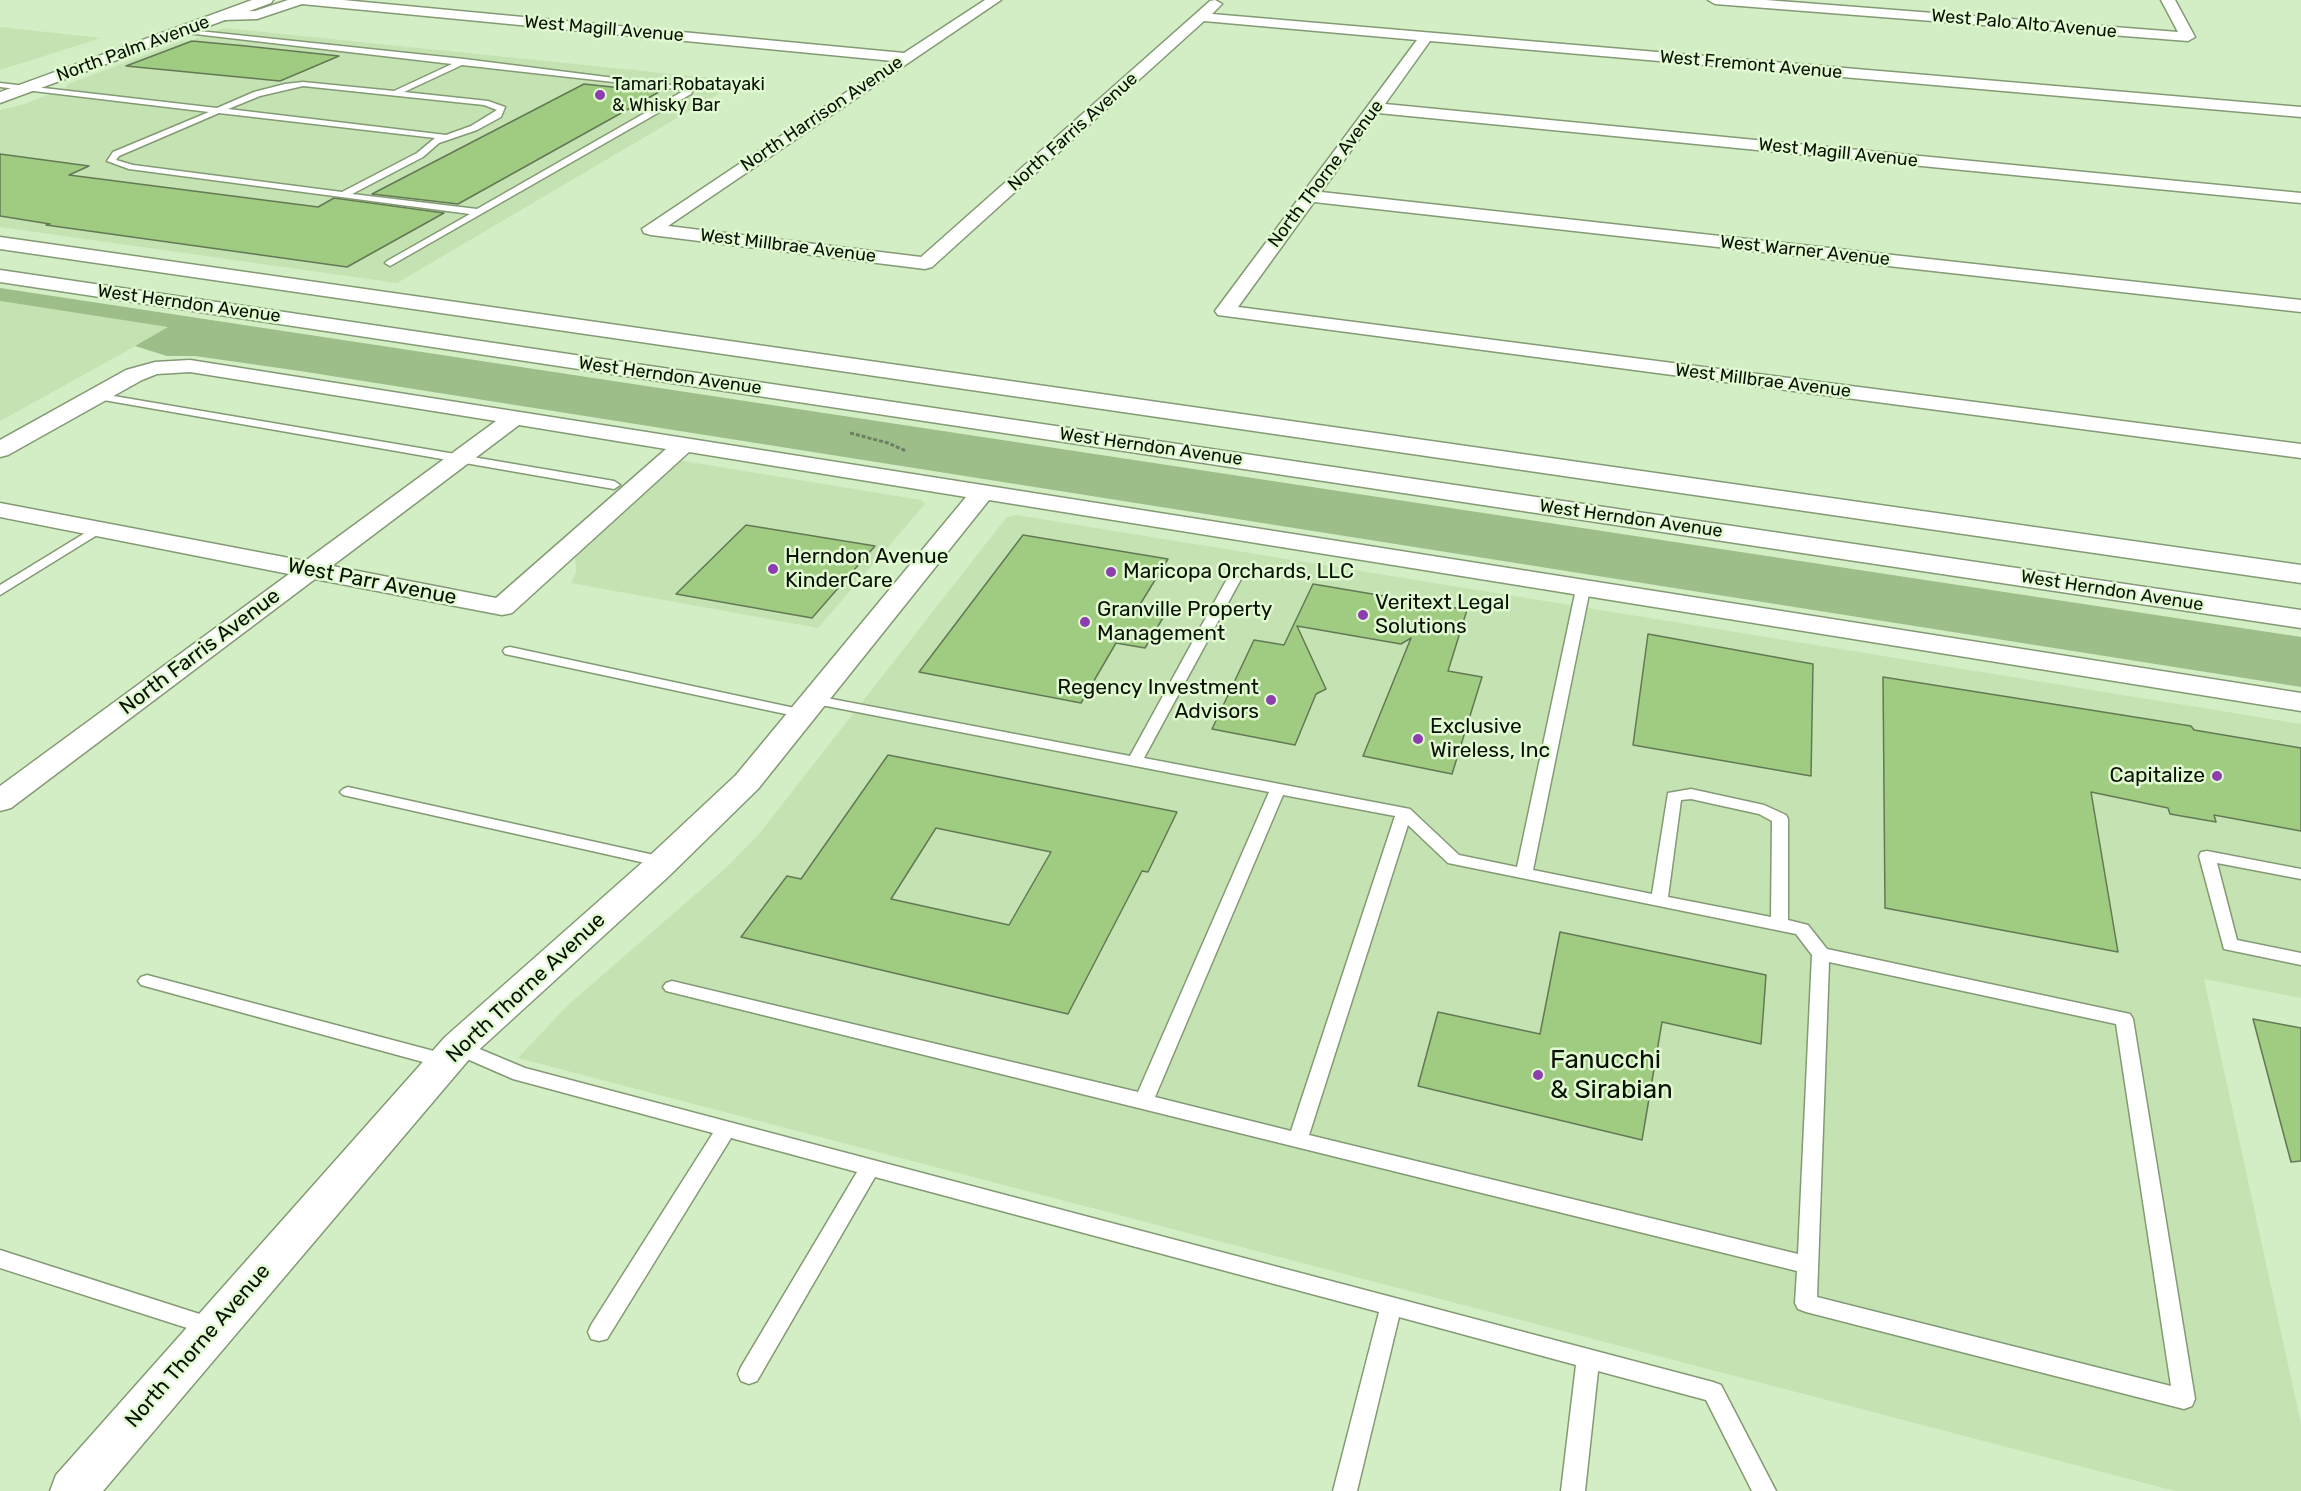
<!DOCTYPE html>
<html>
<head>
<meta charset="utf-8">
<style>
	body { margin:0 }
	canvas { display:block; background:#d3edc4 }
</style>
</head>
<body>
<canvas width="2301" height="1491"></canvas>
<script>
const ctx = document.querySelector('canvas').getContext('2d');
ctx.lineJoin = 'round';
function paint(path, color) { ctx.fillStyle = color; ctx.fill(path, 'evenodd'); }
const shape = rows => new Path2D(rows.map(r => 'M' + r).join(''));
function stroke(path, color, width, dash) { ctx.strokeStyle = color; ctx.lineWidth = width; ctx.lineCap = dash ? 'butt' : 'round'; ctx.setLineDash(dash || []); ctx.stroke(path); }
function write(font, color, halo, rows, align = 'center') {
  ctx.font = font + ' Rubik,sans-serif'; ctx.lineWidth = 5; ctx.setLineDash([]); ctx.textBaseline = 'middle'; ctx.strokeStyle = halo; ctx.fillStyle = color; for (const [text, x, y, turn = 0] of rows) {
    ctx.save(); ctx.translate(x, y); ctx.rotate((+turn || 0) * Math.PI / 180); ctx.textAlign = isNaN(turn) ? turn : align; if (halo) ctx.strokeText(text, 0, 0); ctx.fillText(text, 0, 0); ctx.restore();
  }
}
const built = shape([
	[0,27,101,38,0,70],
	[224,28,740,81,397,283,0,227,0,110,25,104,67,87,68,84,182,41,193,40],
	[0,301,170,327,0,421],
	[677,460,921,500,925,504,818,628,571,583,576,572,575,555],
	[1016,515,2301,724,2301,998,2204,979,2301,1424,2301,1491,2175,1491,518,1058,568,1005,727,867,759,834,1006,518]
]);
const green = shape([
	[0,288,2301,637,2301,687,300,371,195,356,167,356,135,346,168,327,0,301]
]);
const building = shape([
	[192,41,246,46,339,56,280,81,126,66,192,41],
	[584,84,659,92,458,204,372,194,584,84],
	[0,154,89,166,69,175,318,207,334,198,444,213,347,267,46,225,50,224,0,216,0,154],
	[746,525,875,546,812,618,676,594,746,525],
	[1023,535,1168,559,1136,611,1164,616,1145,648,1116,643,1081,703,919,672,1023,535],
	[1313,584,1467,610,1448,671,1482,677,1452,774,1363,756,1411,638,1401,644,1297,626,1326,689,1316,694,1295,745,1212,729,1254,640,1284,645,1313,584],
	[1648,634,1813,664,1811,776,1633,745,1648,634],
	[1883,677,2191,726,2194,730,2301,748,2301,831,2214,815,2216,822,2170,814,2168,808,2091,792,2118,952,1885,908,1883,677],
	[888,755,1177,812,1148,872,1142,871,1068,1014,741,937,787,876,801,879,888,755],
	[936,828,1051,852,1009,925,891,899,936,828],
	[1560,932,1766,975,1761,1044,1662,1022,1642,1140,1418,1086,1438,1012,1540,1034,1560,932],
	[2253,1019,2301,1028,2301,1161,2291,1162,2253,1019]
]);
const path = shape([
	[850,433,888,443,906,451]
]);
const service = shape([
	[180,29,464,59,694,88,691,94,390,266,385,263,387,261,470,214,129,169,107,161,113,152,209,112,0,87,0,83,217,108,254,92,285,84,303,82,394,91,452,64,178,32,180,29],
	[462,65,685,90,477,209,352,194,423,157,439,143,477,130,501,117,505,107,488,101,404,92,462,65],
	[303,86,484,105,497,110,471,126,446,135,228,109,260,96,303,86],
	[219,113,435,138,417,153,342,192,133,165,116,160,119,156,219,113],
	[96,393,614,481,620,485,614,489,92,398,92,394,96,393],
	[98,525,104,529,102,532,0,595,0,585,98,525],
	[1234,575,1241,579,1144,758,1410,809,1459,855,1517,867,1576,589,1578,586,1588,586,1590,589,1533,870,1652,894,1668,793,1691,789,1764,805,1786,815,1788,819,1788,920,1808,925,1827,949,2130,1014,2133,1019,2195,1399,2192,1406,2184,1409,1806,1312,1798,1309,1795,1303,1797,1271,666,991,663,987,666,983,672,981,1138,1092,1269,792,816,704,809,700,816,696,1130,756,1227,579,1234,575],
	[1283,795,1395,816,1291,1131,1155,1097,1283,795],
	[1691,799,1759,814,1772,821,1771,917,1668,897,1681,800,1691,799],
	[1408,825,1448,863,1796,934,1812,955,1798,1254,1309,1135,1408,825],
	[1829,962,2116,1024,2171,1386,1817,1297,1829,962],
	[510,647,804,710,811,714,804,718,505,654,503,651,505,648,510,647],
	[348,787,663,857,669,858,671,862,669,866,663,867,343,795,340,792,343,789,348,787],
	[2207,851,2301,869,2301,879,2217,863,2237,940,2301,953,2301,965,2224,949,2199,856,2201,852,2207,851],
	[147,975,445,1054,452,1056,454,1061,452,1066,445,1068,141,985,138,981,141,977,147,975],
	[458,1040,525,1068,1713,1382,1721,1385,1776,1491,1752,1491,1706,1400,1598,1371,1585,1491,1561,1491,1576,1365,1399,1317,1357,1491,1333,1491,1379,1312,875,1177,757,1381,749,1384,741,1381,738,1374,741,1367,857,1172,731,1138,607,1339,599,1341,591,1339,588,1332,591,1325,713,1133,513,1079,451,1052,449,1047,451,1042,458,1040],
	[0,1250,212,1318,220,1320,223,1327,220,1334,212,1336,0,1268,0,1250]
]);
const minor = shape([
	[288,0,343,0,904,53,985,0,1001,0,668,226,921,257,1210,1,1215,0,1222,4,1212,14,2301,107,2301,117,1430,41,1385,104,2301,193,2301,203,1378,113,1321,192,2301,300,2301,312,1314,202,1238,307,2301,444,2301,458,1218,315,1215,311,1218,307,1417,40,1204,21,932,267,925,269,651,235,644,233,642,229,893,61,302,4,257,19,223,20,216,16,223,12,255,11,288,0],
	[1708,0,1766,0,2178,32,2161,0,2175,0,2195,37,2188,41,1715,4,1708,0],
	[190,360,2301,693,2301,711,989,500,758,789,668,877,471,1057,103,1491,50,1491,56,1475,445,1037,644,861,736,775,966,497,689,452,512,613,502,615,315,579,11,808,0,811,0,786,289,574,0,517,0,503,305,561,496,421,190,372,157,374,142,380,8,455,0,457,0,440,126,370,155,362,190,360],
	[519,425,666,449,496,598,332,566,519,425]
]);
const primary = shape([
	[252,0,273,0,271,3,0,103,0,92,252,0],
	[0,237,2301,565,2301,583,0,249,0,237],
	[0,270,2301,610,2301,628,0,282,0,270]
]);
const markers = [
	[600,95,6,"#8c3eaf"],
	[773,569,6,"#8c3eaf"],
	[1111,572,6,"#8c3eaf"],
	[1363,615,6,"#8c3eaf"],
	[1085,622,6,"#8c3eaf"],
	[1271,700,6,"#8c3eaf"],
	[1418,739,6,"#8c3eaf"],
	[2217,776,6,"#8c3eaf"],
	[1538,1075,6,"#8c3eaf"]
];
const farStreetnames = [
	["West Palo Alto Avenue",2024,24,5],
	["West Magill Avenue",604,29,5],
	["North Palm Avenue",133,49,-20],
	["West Fremont Avenue",1751,65,5],
	["North Harrison Avenue",822,114,-34],
	["North Farris Avenue",1073,132,-42],
	["West Magill Avenue",1838,153,6],
	["North Thorne Avenue",1326,174,-53],
	["West Millbrae Avenue",788,246,7],
	["West Warner Avenue",1805,251,6],
	["West Herndon Avenue",189,304,8],
	["West Herndon Avenue",670,376,8],
	["West Millbrae Avenue",1763,381,7],
	["West Herndon Avenue",1151,447,8],
	["West Herndon Avenue",1631,519,8],
	["West Herndon Avenue",2112,591,9]
];
const farPoinames = [
	["Tamari Robatayaki",612,85],
	["& Whisky Bar",612,106]
];
const poiNames = [
	["Herndon Avenue",785,557],
	["KinderCare",785,581],
	["Maricopa Orchards, LLC",1123,572],
	["Veritext Legal",1375,603],
	["Solutions",1375,627],
	["Granville Property",1097,610],
	["Management",1097,634],
	["Regency Investment",1259,688,"right"],
	["Advisors",1259,712,"right"],
	["Exclusive",1430,727],
	["Wireless, Inc",1430,751],
	["Capitalize",2205,776,"right"]
];
const streetNames = [
	["West Parr Avenue",372,582,11],
	["North Farris Avenue",200,652,-37],
	["North Thorne Avenue",526,988,-43],
	["North Thorne Avenue",198,1346,-49]
];
const nearPoinames = [
	["Fanucchi",1550,1060],
	["& Sirabian",1550,1090]
];
paint(built, '#c5e2b3');
paint(green, '#9dbe88');
paint(building, '#9fcc81');
stroke(building, '#637955', 1.5);
stroke(service, '#839a74', 3);
stroke(minor, '#839a74', 3);
stroke(primary, '#839a74', 3);
stroke(path, '#6e7f64', 3, [4, 2]);
paint(service, '#fff');
paint(minor, '#fff');
paint(primary, '#fff');
for (const [x, y, r, color] of markers) { const dot = new Path2D(); dot.arc(x, y, r, 0, 2 * Math.PI); ctx.fillStyle = color; ctx.fill(dot); stroke(dot, '#e1fad1', 2); }
write('18px', '#091104', '#e1fad1', farStreetnames);
write('18px', '#091104', '#e1fad1', farPoinames, 'left');
write('21px', '#091104', '#e1fad1', poiNames, 'left');
write('21px', '#091104', '#e1fad1', streetNames);
write('26px', '#091104', '#e1fad1', nearPoinames, 'left');
</script>
</body>
</html>
